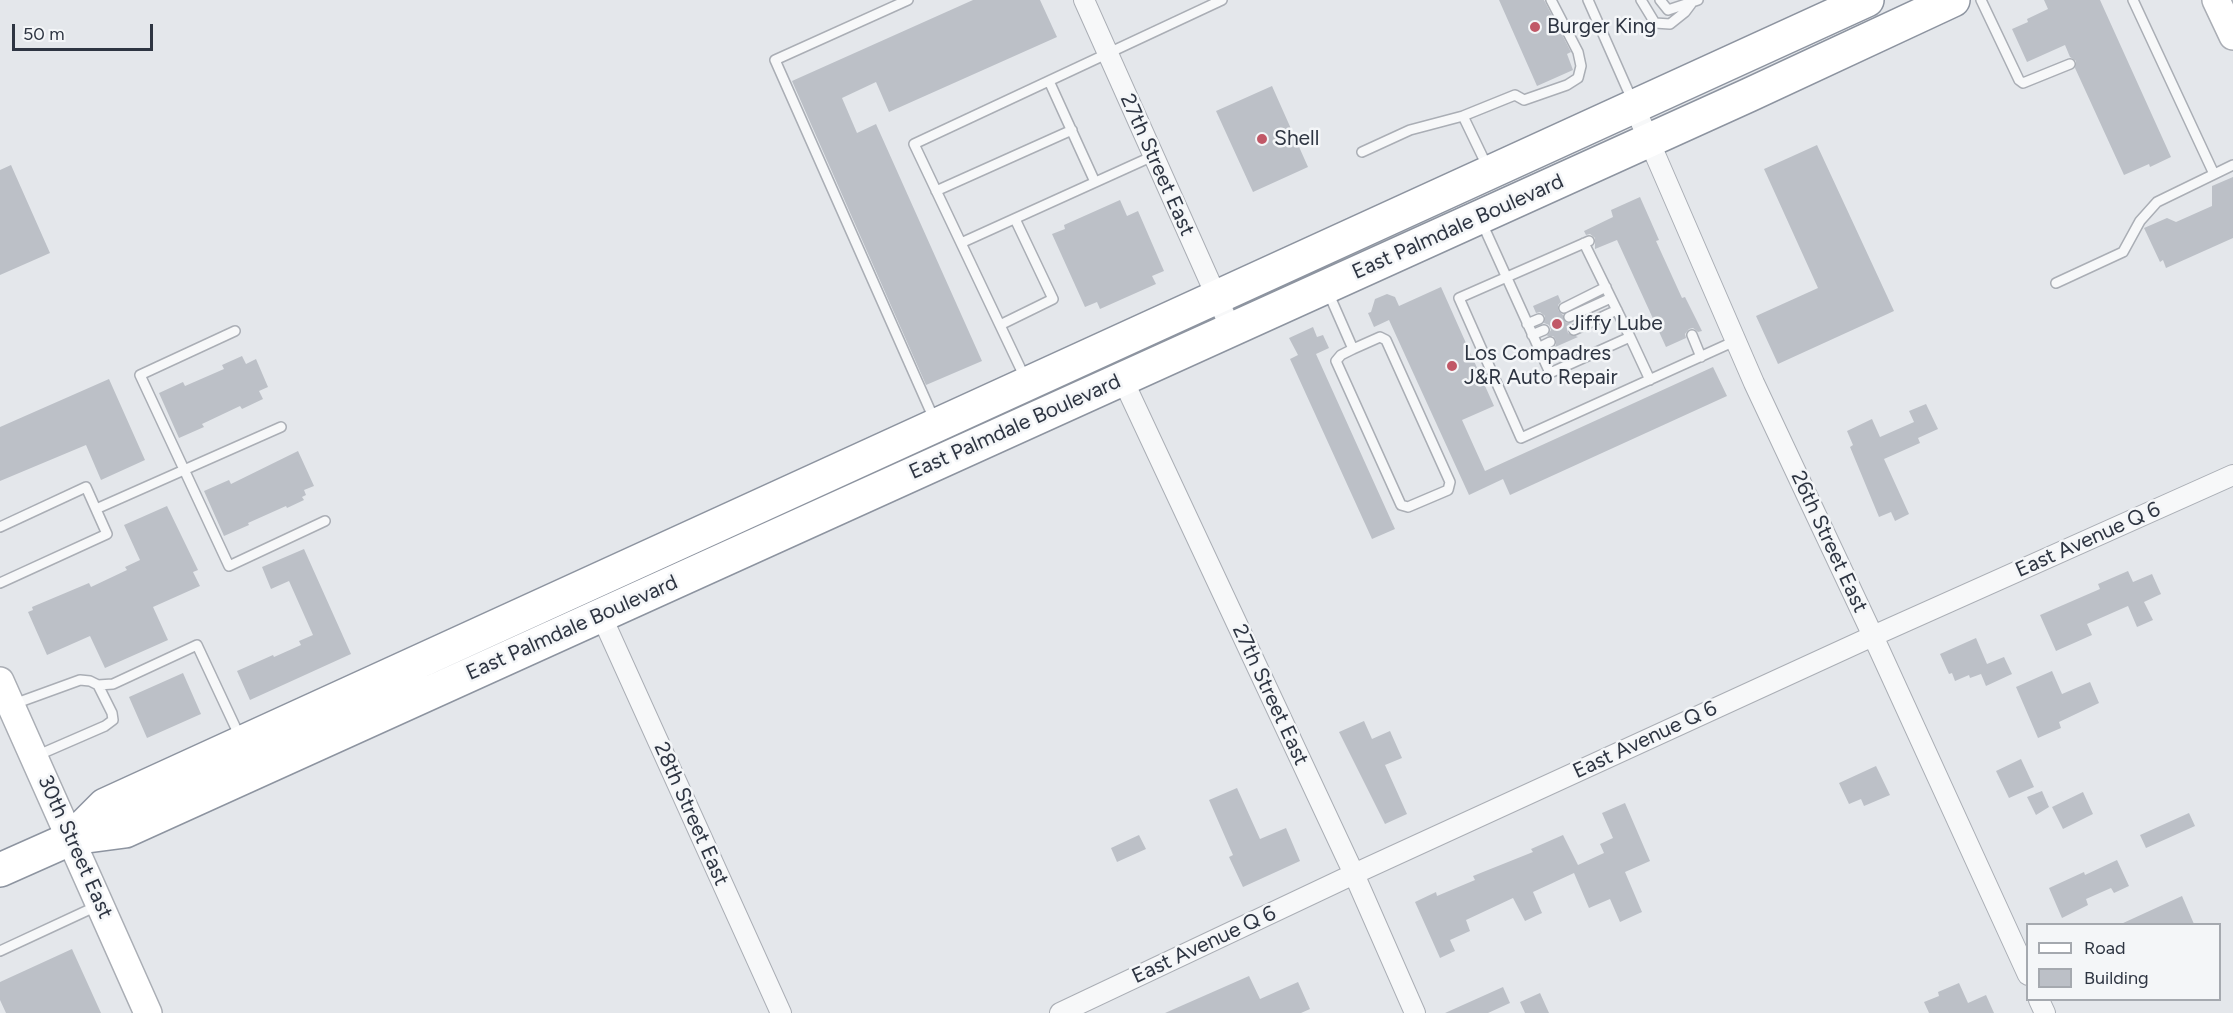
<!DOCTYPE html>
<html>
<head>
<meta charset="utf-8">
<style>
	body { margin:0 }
	#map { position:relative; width:2233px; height:1013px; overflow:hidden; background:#e4e7eb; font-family:Figtree,sans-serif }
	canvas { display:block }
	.legend { position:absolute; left:2026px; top:923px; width:195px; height:78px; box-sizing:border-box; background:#f4f6f8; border:2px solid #a5a9af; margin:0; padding:8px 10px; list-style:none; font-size:18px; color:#2e3542 }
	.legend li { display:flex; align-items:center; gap:12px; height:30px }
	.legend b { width:30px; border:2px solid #a5a9af }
	.scale { position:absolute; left:12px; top:24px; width:141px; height:27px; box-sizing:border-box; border:3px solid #2e3542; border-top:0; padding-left:8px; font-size:18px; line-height:21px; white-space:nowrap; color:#2e3542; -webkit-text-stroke:4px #f4f6f8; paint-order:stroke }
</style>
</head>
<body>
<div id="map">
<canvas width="2233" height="1013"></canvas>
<ul class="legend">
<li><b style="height:8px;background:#fff"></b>Road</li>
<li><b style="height:16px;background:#bcc0c7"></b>Building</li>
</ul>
<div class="scale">50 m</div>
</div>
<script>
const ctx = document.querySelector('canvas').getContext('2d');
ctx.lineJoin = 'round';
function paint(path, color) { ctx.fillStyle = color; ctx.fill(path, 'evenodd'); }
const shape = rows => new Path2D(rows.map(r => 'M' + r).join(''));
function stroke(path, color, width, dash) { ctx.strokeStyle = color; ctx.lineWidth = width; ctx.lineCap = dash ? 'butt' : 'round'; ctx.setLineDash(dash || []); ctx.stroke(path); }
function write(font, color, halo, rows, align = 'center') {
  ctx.font = font + ' Figtree,sans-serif'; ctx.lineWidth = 5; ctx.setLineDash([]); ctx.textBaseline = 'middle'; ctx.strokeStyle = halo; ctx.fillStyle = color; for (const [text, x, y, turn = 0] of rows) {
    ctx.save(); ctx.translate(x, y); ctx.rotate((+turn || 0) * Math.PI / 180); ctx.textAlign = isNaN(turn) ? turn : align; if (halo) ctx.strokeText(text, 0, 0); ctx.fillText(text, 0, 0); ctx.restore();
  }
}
const building = shape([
	[973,0,1040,0,1057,37,889,112,876,82,842,98,857,133,876,124,982,361,926,385,792,81],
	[1499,0,1544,0,1571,52,1567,54,1573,70,1537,86],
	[2044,0,2100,0,2171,157,2150,167,2149,164,2124,175,2075,68,2076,61,2070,57,2065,45,2027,62,2012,29,2028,22,2027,19,2048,9],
	[1272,86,1308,167,1253,192,1216,111],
	[1817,145,1894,311,1778,364,1756,316,1818,288,1764,169],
	[11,165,50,253,0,275,0,170],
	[2233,177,2233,238,2166,268,2163,260,2160,262,2144,228,2167,218,2176,222,2212,206,2212,186],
	[1640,197,1659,240,1656,241,1682,298,1685,297,1702,331,1698,332,1693,328,1689,329,1685,334,1686,338,1666,347,1617,240,1595,249,1595,238,1590,234,1586,235,1584,231,1613,217,1611,210],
	[1120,200,1127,216,1138,211,1164,271,1152,276,1156,284,1100,309,1097,302,1085,307,1052,234,1065,229,1064,225],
	[1441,287,1494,406,1462,420,1485,471,1713,367,1727,396,1510,495,1503,479,1469,495,1389,320,1374,327,1368,313,1371,312,1375,299,1387,294,1395,297,1399,306],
	[1558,295,1561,302,1558,305,1558,310,1563,315,1565,322,1572,324,1567,329,1568,333,1578,337,1553,348,1556,345,1556,340,1553,336,1547,336,1551,330,1549,325,1544,323,1545,316,1540,312,1536,313,1533,306],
	[1313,327,1317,337,1323,335,1329,348,1316,354,1395,529,1372,539,1290,359,1298,355,1289,338],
	[242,356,246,364,256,359,268,387,259,391,263,399,242,409,240,406,202,424,204,427,179,438,159,393,183,382,185,386,224,369,222,365],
	[109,379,145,460,101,480,86,445,0,481,0,427],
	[1926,404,1938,429,1918,438,1920,443,1884,459,1909,514,1895,521,1891,512,1879,517,1850,447,1853,445,1847,431,1872,419,1880,437,1914,422,1909,411],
	[298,451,314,486,304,490,306,495,302,497,304,500,287,508,286,506,248,523,249,525,224,536,204,491,229,480,231,484],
	[167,506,198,570,193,572,200,586,153,607,168,640,105,668,90,636,47,655,28,612,33,610,32,607,89,583,91,587,127,570,125,567,140,560,124,525],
	[304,549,351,654,250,700,237,671,273,655,274,657,301,645,299,641,313,635,289,581,271,589,262,567],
	[2128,571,2133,582,2152,574,2161,594,2144,602,2153,620,2137,627,2128,606,2087,624,2092,635,2056,651,2040,615,2100,589,2098,584],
	[1976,638,1987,664,2004,657,2012,674,1986,686,1981,674,1970,678,1969,675,1955,681,1952,673,1949,674,1940,654],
	[2052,671,2062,694,2090,682,2099,703,2059,722,2061,728,2038,738,2016,687],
	[183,673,201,714,147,738,129,697],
	[1364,721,1372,739,1390,731,1402,758,1385,765,1407,814,1385,824,1339,732],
	[2021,759,2034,787,2009,798,1996,771],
	[1876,766,1890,795,1864,806,1861,799,1849,804,1839,783],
	[1237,788,1260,839,1286,828,1300,861,1243,887,1229,857,1233,855,1209,800],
	[2042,791,2049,807,2036,815,2027,797],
	[2083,792,2093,814,2063,829,2052,807],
	[1625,803,1650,861,1625,872,1642,912,1620,922,1610,899,1589,908,1574,873,1533,892,1542,913,1525,921,1513,898,1466,920,1470,931,1450,940,1455,951,1440,958,1415,902,1436,892,1437,896,1475,880,1473,876,1533,852,1531,849,1563,835,1578,865,1604,853,1600,844,1613,838,1602,813],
	[2189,813,2195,826,2146,848,2140,835],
	[1139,835,1146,849,1117,862,1111,848],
	[2117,860,2129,886,2114,893,2111,888,2086,899,2088,905,2062,918,2049,888,2084,872,2085,875],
	[2182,896,2194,924,2121,924],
	[72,949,101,1013,6,1013,0,1000,0,982],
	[1249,976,1260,999,1298,982,1310,1009,1301,1013,1165,1013],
	[1959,983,1968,1003,1986,995,1994,1013,1929,1013,1924,1002,1939,996,1938,992],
	[1503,987,1510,1003,1488,1013,1445,1013],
	[1540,993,1549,1013,1525,1013,1520,1002]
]);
const lane = shape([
	[908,0,775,60,934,419],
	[1588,0,1633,102],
	[1641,0,1655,23,1670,24,1685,12,1691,4],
	[1660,0,1668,10,1698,0],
	[1981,0,2019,80,2023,83,2070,64],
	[2133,0,2214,174],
	[1049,81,1095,182],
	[1463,116,1488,168],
	[1362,152,1410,130,1463,116,1515,95,1524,100,1567,85,1578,78,1581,66,1578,52,1551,0],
	[936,191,1072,130],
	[1482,223,1550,373,1630,337,1584,243],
	[1589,241,1459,298,1521,438,1735,341],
	[961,243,1153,156],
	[2056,283,2123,252,2140,221,2157,202,2233,165],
	[1328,292,1353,349,1341,355,1336,361,1401,505,1408,507,1448,490,1450,482,1386,340,1380,337,1353,349],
	[1564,308,1606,287],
	[1569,317,1611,298],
	[1527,324,1539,319],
	[1000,325,1053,299,1015,219],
	[1574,330,1617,310],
	[235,331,140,375,229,566,325,521],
	[1532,335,1544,330],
	[1692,335,1701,357],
	[1630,337,1650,380],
	[1538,348,1550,342],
	[1026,380,914,144,1222,0],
	[96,509,281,427],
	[0,527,86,487,107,534,0,583],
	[14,704,80,680,90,681,98,685,113,684,197,645,240,737],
	[36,756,105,726,113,720,112,713,98,685],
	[0,951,99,905]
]);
const street = shape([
	[1084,0,1231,329],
	[1634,106,1754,383,1873,636,2028,975],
	[1122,378,1354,874,1415,1013],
	[601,615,781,1013],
	[2039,1000,2045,1013],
	[1060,1013,1354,874,1873,636,2233,475]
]);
const secondary = shape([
	[2216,0,2233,36],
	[0,681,148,1013]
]);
const highway = shape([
	[72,838,105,805,1867,0],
	[0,870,72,838,125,831,1749,95,1953,0]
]);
const markers = [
	[1535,27,6,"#c15867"],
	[1262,139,6,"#c15867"],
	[1557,324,6,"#c15867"],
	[1452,366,6,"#c15867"]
];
const poiNames = [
	["Burger King",1547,27],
	["Shell",1274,139],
	["Jiffy Lube",1569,324],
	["Los Compadres",1464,354],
	["J&R Auto Repair",1464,378]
];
const streetNames = [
	["27th Street East",1157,165,66],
	["East Palmdale Boulevard",1458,227,-24],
	["East Palmdale Boulevard",1015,427,-24],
	["East Avenue Q 6",2088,540,-24],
	["26th Street East",1829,542,65],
	["East Palmdale Boulevard",572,628,-24],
	["27th Street East",1270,695,65],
	["East Avenue Q 6",1645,740,-25],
	["28th Street East",691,814,66],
	["30th Street East",75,847,66],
	["East Avenue Q 6",1204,945,-25]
];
paint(building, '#bcc0c7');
stroke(lane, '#aaaeb5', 12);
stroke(street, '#aaaeb5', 22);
stroke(secondary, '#aaaeb5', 30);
stroke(highway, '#8d94a0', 36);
stroke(lane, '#f7f8f9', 9);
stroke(street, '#f7f8f9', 20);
stroke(secondary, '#fff', 27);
stroke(highway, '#fff', 33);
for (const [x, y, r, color] of markers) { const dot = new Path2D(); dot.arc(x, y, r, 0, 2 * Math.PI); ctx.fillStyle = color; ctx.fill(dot); stroke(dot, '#f4f6f8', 2); }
write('21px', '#2e3542', '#f4f6f8', poiNames, 'left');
write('21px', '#2e3542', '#f4f6f8', streetNames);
</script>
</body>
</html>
